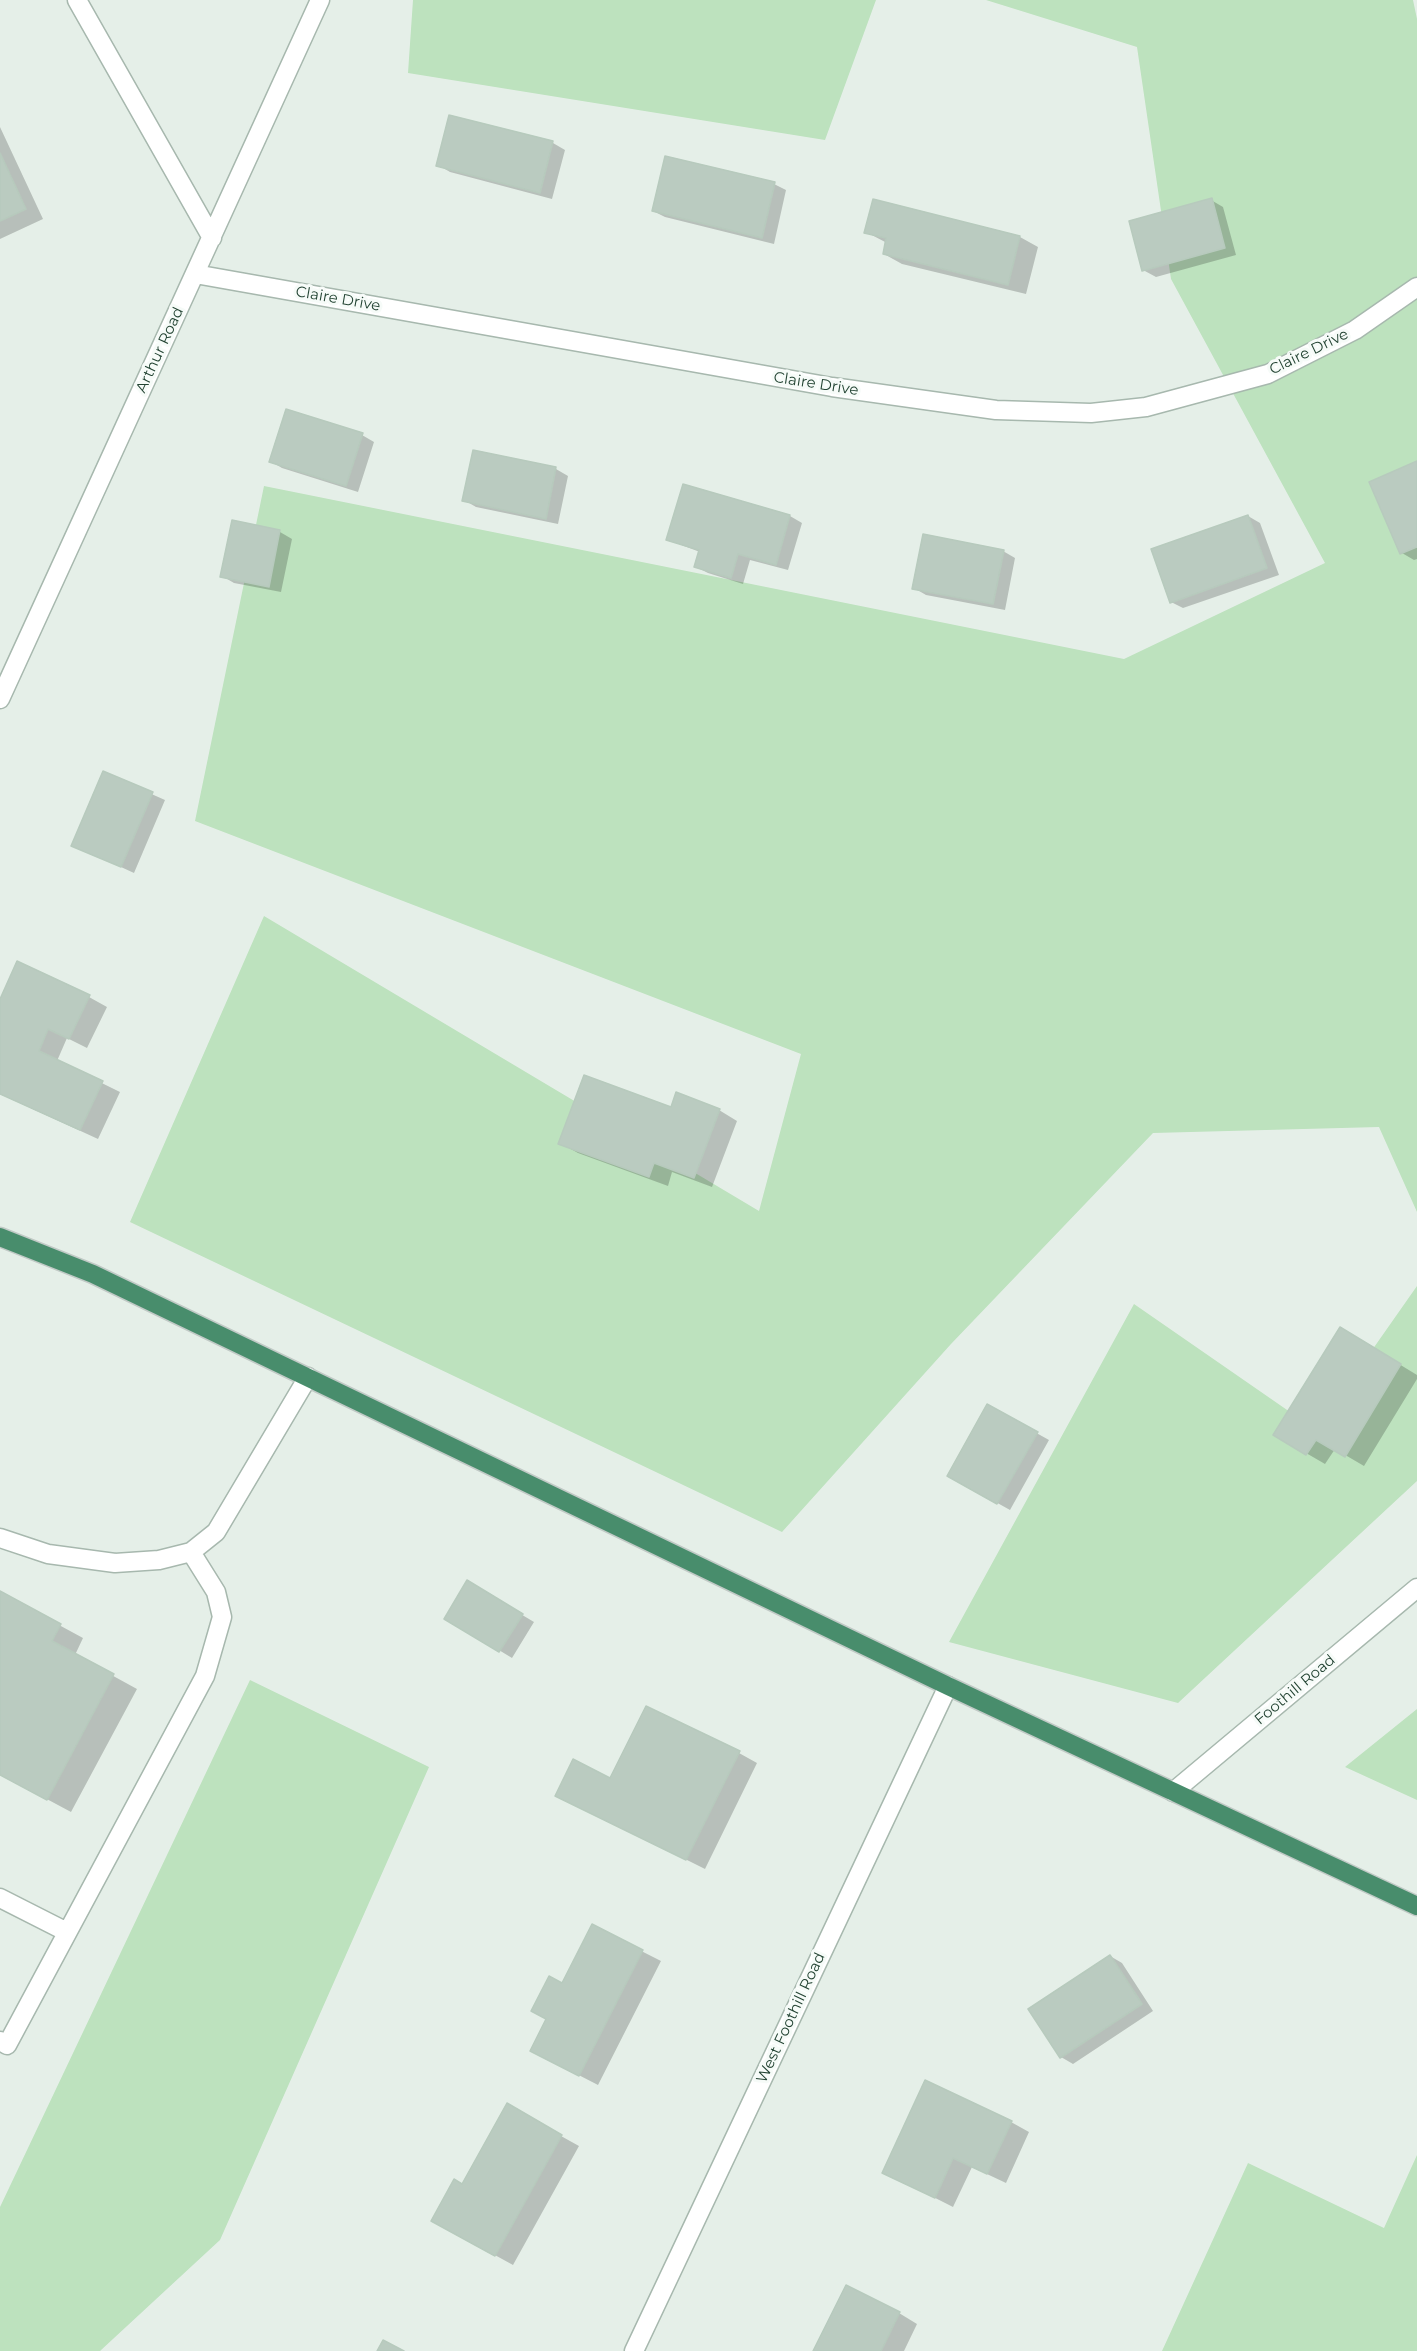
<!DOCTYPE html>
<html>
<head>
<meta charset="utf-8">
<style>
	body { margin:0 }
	canvas { display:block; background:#e5efe8 }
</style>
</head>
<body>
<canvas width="1417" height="2351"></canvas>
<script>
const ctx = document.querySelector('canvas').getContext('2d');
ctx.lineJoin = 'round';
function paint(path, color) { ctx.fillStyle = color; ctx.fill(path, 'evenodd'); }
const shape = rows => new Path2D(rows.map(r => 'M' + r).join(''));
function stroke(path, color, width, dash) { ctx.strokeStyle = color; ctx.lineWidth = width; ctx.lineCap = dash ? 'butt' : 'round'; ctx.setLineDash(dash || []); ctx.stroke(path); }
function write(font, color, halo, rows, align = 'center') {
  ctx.font = font + ' Montserrat,sans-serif'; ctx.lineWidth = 6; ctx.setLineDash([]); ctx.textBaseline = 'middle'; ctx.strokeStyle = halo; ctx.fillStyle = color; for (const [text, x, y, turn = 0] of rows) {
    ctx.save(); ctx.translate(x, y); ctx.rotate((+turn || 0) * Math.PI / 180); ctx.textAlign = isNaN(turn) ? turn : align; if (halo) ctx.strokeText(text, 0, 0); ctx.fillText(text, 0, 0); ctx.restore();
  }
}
const green = shape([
	[413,0,876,0,825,140,408,73],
	[986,0,1413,0,1417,19,1417,1212,1379,1127,1153,1133,951,1344,782,1532,130,1222,264,916,759,1211,801,1054,195,821,264,486,1124,659,1325,563,1171,279,1137,47],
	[1417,1286,1417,1481,1178,1703,949,1642,1134,1304,1316,1430],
	[250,1680,429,1767,220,2240,100,2351,0,2351,0,2207],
	[1417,1709,1417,1800,1345,1767],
	[1417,2155,1417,2351,1162,2351,1248,2163,1384,2228]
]);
const shadow = shape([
	[0,127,43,219,0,239],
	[553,143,565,150,552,199,450,172,438,165],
	[774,184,786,190,774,244,665,217,653,211],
	[1211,200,1223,207,1236,255,1156,277,1143,270],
	[866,232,1020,237,1038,247,1026,294,902,264,884,254,887,243],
	[362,435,374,442,358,492,282,468,270,461],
	[474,452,556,469,568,476,558,524,476,507,464,500],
	[1417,462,1417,559,1414,560,1402,553],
	[684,486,790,516,802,523,788,570,750,560,743,584,708,573,696,567,700,552,668,540],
	[1248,516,1260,523,1279,575,1183,608,1171,602],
	[233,522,280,532,292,539,281,592,234,583,222,576],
	[1003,551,1015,558,1005,610,926,595,914,588],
	[104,773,165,800,134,873,73,845],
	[89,997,107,1007,87,1048,67,1038,57,1061,120,1092,98,1139,0,1094,0,1002],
	[672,1108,719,1110,737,1121,712,1187,672,1172,668,1186,578,1153,560,1143],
	[1358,1339,1417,1375,1417,1379,1364,1466,1335,1449,1325,1464,1275,1435],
	[988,1406,1049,1440,1010,1510,949,1476],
	[467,1582,534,1622,512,1658,446,1618],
	[0,1593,83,1638,75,1655,137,1689,71,1812,0,1774],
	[739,1753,757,1763,705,1869,557,1795,611,1780],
	[592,1926,661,1961,598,2085,532,2051],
	[1110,1956,1122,1963,1153,2011,1073,2064,1061,2057],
	[507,2106,579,2146,513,2265,451,2231,463,2186],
	[1011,2122,1029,2132,1006,2183,972,2167,953,2207,884,2172],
	[899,2313,917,2324,904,2351,815,2351]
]);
const building = shape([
	[449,115,553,141,540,193,436,166,449,115],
	[0,153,26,209,0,221,0,153],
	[665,156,775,182,762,238,652,211,665,156],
	[1212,198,1225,248,1142,271,1129,221,1212,198],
	[873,199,1020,236,1008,285,883,254,886,238,864,233,873,199],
	[286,409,363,433,346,486,269,462,286,409],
	[473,450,556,467,546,519,462,501,473,450],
	[1417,461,1417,547,1400,554,1369,482,1417,461],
	[683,484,790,515,776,565,738,554,731,578,694,567,699,550,666,540,683,484],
	[1248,515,1267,568,1170,603,1151,549,1248,515],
	[232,520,280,530,269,587,220,577,232,520],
	[923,534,1004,550,993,604,912,589,923,534],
	[103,771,153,792,121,867,71,846,103,771],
	[17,961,90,995,69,1039,48,1029,39,1051,103,1081,80,1130,0,1094,0,999,17,961],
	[584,1075,671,1107,676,1092,720,1109,694,1178,654,1163,649,1177,558,1144,584,1075],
	[1340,1327,1401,1364,1345,1457,1316,1440,1306,1455,1273,1435,1340,1327],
	[987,1404,1038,1432,997,1504,947,1476,987,1404],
	[467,1580,523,1614,499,1652,444,1619,467,1580],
	[0,1591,61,1624,52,1641,114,1674,47,1800,0,1775,0,1591],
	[646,1706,740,1751,686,1860,555,1796,573,1759,610,1778,646,1706],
	[592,1924,643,1950,579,2076,530,2051,546,2019,531,2011,549,1976,562,1983,592,1924],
	[1110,1955,1142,2004,1060,2058,1028,2009,1110,1955],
	[925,2080,1012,2121,987,2174,953,2158,935,2198,882,2173,925,2080],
	[507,2103,562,2135,495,2256,431,2221,454,2179,462,2184,507,2103],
	[846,2285,900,2312,881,2351,813,2351,846,2285],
	[383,2340,404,2351,377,2351,383,2340]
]);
const service = shape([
	[0,1538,48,1554,115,1563,159,1560,191,1552,216,1532,308,1377],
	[0,1898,67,1932],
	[0,2041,7,2045,205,1676,222,1617,216,1592,191,1552]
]);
const minor = shape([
	[77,0,212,238],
	[195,274,832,387,996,410,1091,413,1146,407,1268,374,1355,330,1417,287],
	[0,699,320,0],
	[634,2351,948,1686]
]);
const tertiary = shape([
	[1173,1792,1417,1588]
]);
const trunk = shape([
	[0,1237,93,1274,948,1686,1417,1906]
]);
const streetNames = [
	["Claire Drive",338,299,10],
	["Arthur Road",160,350,-65],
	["Claire Drive",1309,352,-26],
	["Claire Drive",816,384,9],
	["Foothill Road",1295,1690,-40],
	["West Foothill Road",791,2018,-65]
];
paint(green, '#bde2be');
paint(shadow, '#0003');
paint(building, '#bacbc0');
stroke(building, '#b7cabd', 1.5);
stroke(service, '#a7b8ae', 21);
stroke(minor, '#a7b8ae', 21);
stroke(tertiary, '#a7b8ae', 21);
stroke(trunk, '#c1cac6', 21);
stroke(service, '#fff', 18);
stroke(minor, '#fff', 18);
stroke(tertiary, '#fff', 18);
stroke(trunk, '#488d6c', 18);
write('15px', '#224332', '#f6fbf8', streetNames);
</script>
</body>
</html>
